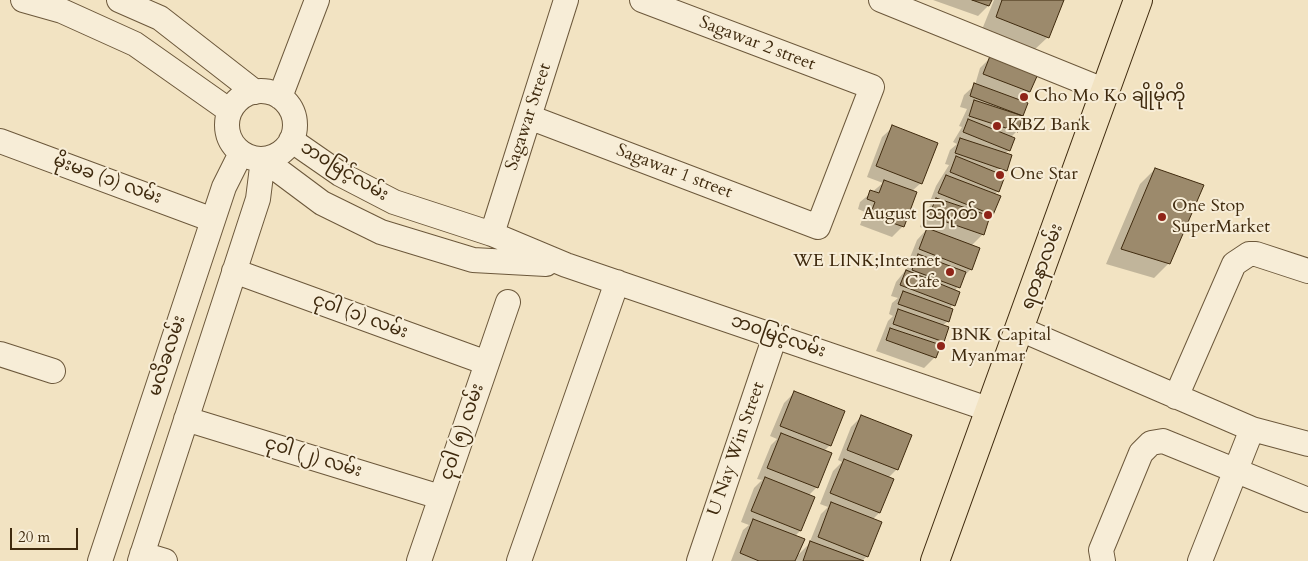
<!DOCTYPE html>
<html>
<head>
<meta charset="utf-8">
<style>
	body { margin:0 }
	#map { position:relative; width:1308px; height:561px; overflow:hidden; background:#f2e3c2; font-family:Cardo,serif }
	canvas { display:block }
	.scale { position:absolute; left:10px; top:528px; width:68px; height:22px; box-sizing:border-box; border:2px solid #3f2a0e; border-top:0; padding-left:6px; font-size:15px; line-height:18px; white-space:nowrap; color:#3f2a0e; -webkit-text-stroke:4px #f7edd7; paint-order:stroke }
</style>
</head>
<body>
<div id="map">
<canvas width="1308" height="561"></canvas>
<div class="scale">20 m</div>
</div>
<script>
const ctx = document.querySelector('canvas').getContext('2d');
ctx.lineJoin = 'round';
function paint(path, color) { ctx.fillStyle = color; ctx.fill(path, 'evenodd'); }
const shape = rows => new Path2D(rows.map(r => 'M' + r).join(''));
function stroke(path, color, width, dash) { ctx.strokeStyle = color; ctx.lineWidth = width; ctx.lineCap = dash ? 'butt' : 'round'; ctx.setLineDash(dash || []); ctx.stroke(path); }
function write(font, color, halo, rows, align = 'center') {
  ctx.font = font + ' Cardo,"Noto Sans Myanmar",serif'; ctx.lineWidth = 4; ctx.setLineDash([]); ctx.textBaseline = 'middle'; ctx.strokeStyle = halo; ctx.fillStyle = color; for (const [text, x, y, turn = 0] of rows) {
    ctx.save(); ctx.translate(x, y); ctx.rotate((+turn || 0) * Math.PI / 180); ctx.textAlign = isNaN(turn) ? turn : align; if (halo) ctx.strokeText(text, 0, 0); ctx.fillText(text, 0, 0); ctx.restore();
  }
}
const shadow = shape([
	[933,0,990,0,988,6,978,16],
	[994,0,1062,0,1048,37,1032,52,981,32],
	[990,58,1029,92,1020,101,1026,104,1017,131,1011,137,1009,150,1005,154,1011,156,1006,171,1001,175,998,191,994,195,992,214,988,218,983,234,971,246,971,269,963,277,955,291,959,292,950,309,948,321,942,326,943,341,938,346,935,357,924,368,876,351,888,321,893,316,889,314,892,303,898,298,891,296,896,282,913,261,909,260,917,240,927,229,920,227,926,210,931,205,929,204,936,186,949,165,945,164,950,150,957,144,953,142,962,127,959,126,967,109,960,107,964,95,975,85,980,68],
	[893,127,921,183,912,191,916,193,903,226,892,237,860,225,865,212,858,209,860,202,883,183,867,177,882,137],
	[1155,169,1169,263,1154,278,1106,264,1140,184],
	[794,393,830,445,824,451,817,487,809,495,800,531,795,536,795,558,809,544,821,514,828,507,820,504,833,471,842,462,838,460,851,427,862,416,897,469,888,478,893,479,879,513,872,520,867,556,862,561,731,561,743,530,749,525,741,522,754,488,762,480,757,479,771,445,777,439,770,436,784,403]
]);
const building = shape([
	[972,0,992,0,989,6,972,0],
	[1002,0,1064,0,1049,38,996,17,1002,0],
	[990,56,1038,74,1030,92,983,74,990,56],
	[974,83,1028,103,1023,116,970,96,974,83],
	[974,100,1023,116,1018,132,969,116,974,100],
	[968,119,1015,138,1010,151,963,132,968,119],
	[892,125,938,143,922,184,876,166,892,125],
	[960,138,1012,155,1007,171,955,153,960,138],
	[956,156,1005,176,999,192,950,172,956,156],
	[1155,168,1204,185,1170,264,1121,249,1155,168],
	[946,175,1001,196,993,215,938,193,946,175],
	[884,180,917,192,904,227,870,215,875,202,867,199,870,190,879,193,884,180],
	[936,198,990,216,984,235,929,216,936,198],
	[927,228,980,248,972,270,919,249,927,228],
	[918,254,966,272,960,288,912,270,918,254],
	[906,270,960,292,955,306,900,285,906,270],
	[903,291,953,309,949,322,898,304,903,291],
	[898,309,949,327,944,342,893,324,898,309],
	[890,328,941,345,936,358,886,340,890,328],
	[794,391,845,411,831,446,780,426,794,391],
	[861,415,912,435,898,470,847,450,861,415],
	[781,433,832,453,818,488,767,468,781,433],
	[844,459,894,479,880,513,830,493,844,459],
	[765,477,815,497,801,531,751,511,765,477],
	[831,502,882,522,868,557,818,537,831,502],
	[753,519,805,539,795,561,759,561,740,553,753,519],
	[810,541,864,561,803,561,810,541]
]);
const minor = shape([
	[23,0,62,11,135,44,230,111],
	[119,0,160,18,255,92],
	[881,0,1106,91],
	'227 125a34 34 0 1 1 68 0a34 34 0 1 1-68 0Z',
	[280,97,317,0],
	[529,117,818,227,872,87,642,0],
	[291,140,340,174,394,202,492,234,566,265,991,410],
	[0,141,213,220],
	[492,234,566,0],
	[234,271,487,363],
	[1020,329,1252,429,1308,444],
	[0,354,53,371],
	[1176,397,1234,264,1249,254,1256,254,1308,271],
	[186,419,440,497],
	[142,554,165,561],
	[100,561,224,187,241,153],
	[140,561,258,199,263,159,322,203,381,232,473,260,546,264],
	[419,561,508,302],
	[519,561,617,282],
	[699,561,775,336],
	[1103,561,1101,550,1141,453,1151,443,1163,441,1308,500],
	[1200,561,1252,429]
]);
const major = shape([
	[935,561,1138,0]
]);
const markers = [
	[1024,97,5,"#8f2418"],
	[997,126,5,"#8f2418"],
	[1000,175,5,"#8f2418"],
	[988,215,5,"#8f2418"],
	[1162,217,5,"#8f2418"],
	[950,272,5,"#8f2418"],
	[941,346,5,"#8f2418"]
];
const streetNames = [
	["Sagawar 2 street",757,44,21],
	["Sagawar Street",529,117,-72],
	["ဘ၀မြင့်လမ်း",344,172,31],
	["Sagawar 1 street",674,172,21],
	["မိုးမခ (၁) လမ်း",107,180,20],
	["ရတနာလမ်း",1043,267,-70],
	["ငုဝါ (၁) လမ်း",360,317,20],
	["ဘ၀မြင့်လမ်း",778,337,19],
	["မလိခလမ်း",168,356,-72],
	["ငုဝါ (၅) လမ်း",463,432,-71],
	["U Nay Win Street",737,449,-71],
	["ငုဝါ (၂) လမ်း",313,458,17]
];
const poiNames = [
	["Cho Mo Ko ချိုမိုကို",1034,97],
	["KBZ Bank",1007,126],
	["One Star",1010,175],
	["One Stop",1172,207],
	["SuperMarket",1172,228],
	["August သြဂုတ်",978,215,"right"],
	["WE LINK;Internet",940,262,"right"],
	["Cafe",940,283,"right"],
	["BNK Capital",951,336],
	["Myanmar",951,357]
];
paint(shadow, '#0003');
paint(building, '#9c8a6c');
stroke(building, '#3f2a0e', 1);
stroke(minor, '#6c583b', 26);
stroke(major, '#3f2a0e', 30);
stroke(minor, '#f7edd7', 24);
stroke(major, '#f2e3c2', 28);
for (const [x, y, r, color] of markers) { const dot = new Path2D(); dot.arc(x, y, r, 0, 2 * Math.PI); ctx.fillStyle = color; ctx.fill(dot); stroke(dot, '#f7edd7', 2); }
write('18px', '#3f2a0e', '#f7edd7', streetNames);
write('18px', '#3f2a0e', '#f7edd7', poiNames, 'left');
</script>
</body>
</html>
